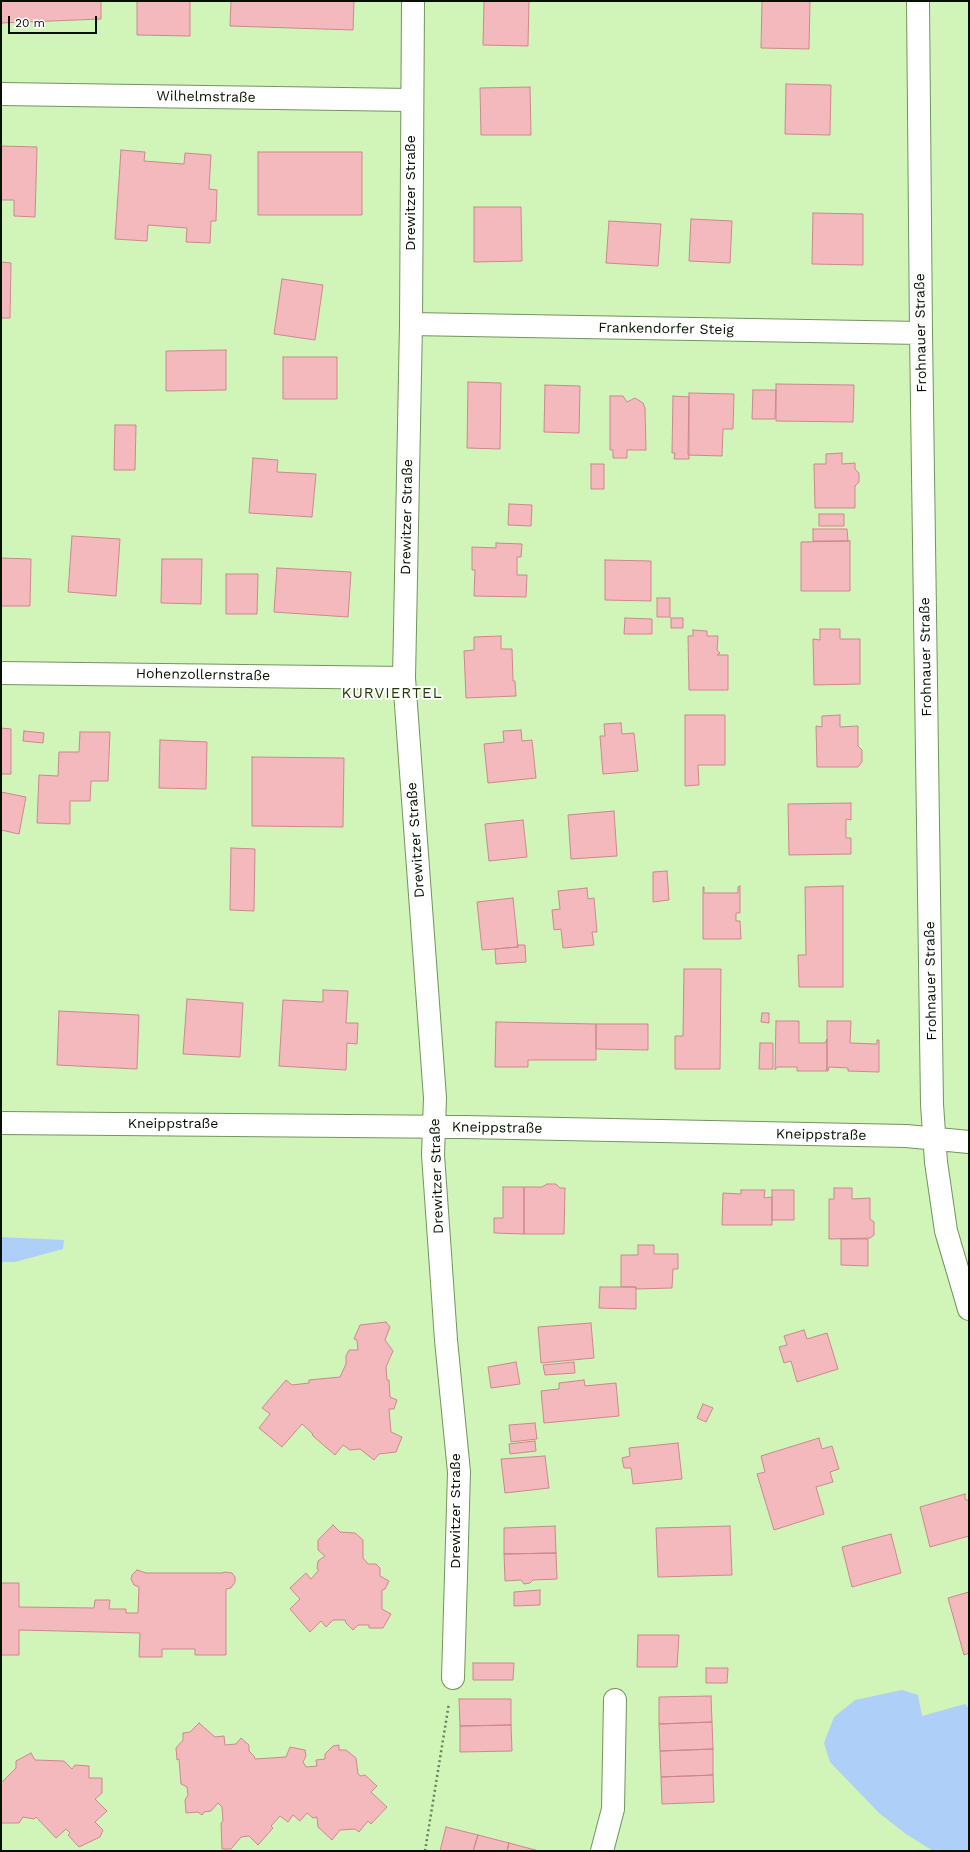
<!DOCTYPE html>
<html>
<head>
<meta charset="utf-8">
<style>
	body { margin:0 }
	#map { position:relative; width:970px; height:1852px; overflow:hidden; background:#d1f4b9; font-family:"Work Sans",sans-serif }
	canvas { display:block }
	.frame { position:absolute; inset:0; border:2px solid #051000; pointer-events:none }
	.scale { position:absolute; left:8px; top:16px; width:89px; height:18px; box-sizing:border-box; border:2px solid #051000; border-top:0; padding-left:5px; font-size:12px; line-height:14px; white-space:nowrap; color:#051000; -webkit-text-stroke:3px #fff; paint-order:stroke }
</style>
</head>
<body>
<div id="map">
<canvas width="970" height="1852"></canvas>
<div class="frame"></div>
<div class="scale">20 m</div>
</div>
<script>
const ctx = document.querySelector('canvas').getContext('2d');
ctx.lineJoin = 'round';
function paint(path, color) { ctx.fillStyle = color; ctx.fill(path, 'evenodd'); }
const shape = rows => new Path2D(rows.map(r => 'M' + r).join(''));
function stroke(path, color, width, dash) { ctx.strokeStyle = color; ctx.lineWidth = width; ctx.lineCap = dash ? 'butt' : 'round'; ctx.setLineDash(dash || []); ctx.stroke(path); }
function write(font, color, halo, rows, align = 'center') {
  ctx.font = font + ' "Work Sans",sans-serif'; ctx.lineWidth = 4; ctx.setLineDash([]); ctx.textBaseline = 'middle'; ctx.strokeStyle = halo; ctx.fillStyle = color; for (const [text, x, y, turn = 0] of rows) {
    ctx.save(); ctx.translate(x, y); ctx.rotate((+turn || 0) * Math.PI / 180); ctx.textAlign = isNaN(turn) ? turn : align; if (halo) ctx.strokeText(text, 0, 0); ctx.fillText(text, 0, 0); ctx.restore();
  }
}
const water = shape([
	[1,1237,64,1240,63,1249,15,1262,3,1262,1,1265],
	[902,1690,918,1695,922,1716,965,1704,969,1708,969,1851,933,1851,906,1834,879,1813,830,1762,824,1743,834,1717,855,1700]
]);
const building = shape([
	[1,1,101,1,101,19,1,23,1,1],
	[137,1,190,1,190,36,137,35,137,1],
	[231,1,354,1,353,30,230,26,231,1],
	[484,1,529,1,528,46,483,45,484,1],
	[762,1,810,1,809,49,761,48,762,1],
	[786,84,831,85,830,135,785,134,786,84],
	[530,87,531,135,481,135,480,88,530,87],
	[1,146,37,147,35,217,14,216,14,200,1,200,1,146],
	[121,150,145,152,144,161,184,164,185,153,211,155,209,189,217,190,216,221,211,221,210,243,186,242,187,228,148,225,147,241,115,239,121,150],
	[258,152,362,152,362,215,258,215,258,152],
	[474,207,521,207,522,261,474,262,474,207],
	[813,213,863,214,863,265,812,264,813,213],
	[691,219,732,221,730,263,689,261,691,219],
	[609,221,661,224,658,266,606,263,609,221],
	[1,262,11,263,10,318,1,318,1,262],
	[282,279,323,285,315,340,274,334,282,279],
	[226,350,226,390,166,391,166,351,226,350],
	[283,357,337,357,337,399,283,399,283,357],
	[468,382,501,383,500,449,467,448,468,382],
	[776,384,854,385,853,422,776,421,776,384],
	[545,385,580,386,579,433,544,432,545,385],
	[753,390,776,390,775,419,752,419,753,390],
	[689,393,734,394,733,429,723,429,722,456,688,455,689,393],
	[610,396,623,396,627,402,635,398,643,403,645,408,646,450,627,450,627,458,613,458,613,450,610,450,610,396],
	[673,396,689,397,689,459,674,459,675,453,672,453,673,396],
	[115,425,136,425,135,470,114,470,115,425],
	[842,453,842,464,855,463,855,469,859,473,859,482,855,486,855,508,815,508,814,464,826,464,826,454,842,453],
	[253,458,278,460,277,472,316,474,312,517,249,513,253,458],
	[591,464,604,464,604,489,591,489,591,464],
	[509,504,532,505,531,526,508,525,509,504],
	[819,514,844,514,844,526,819,526,819,514],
	[813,529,847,529,848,541,813,541,813,529],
	[72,536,120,539,116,596,68,592,72,536],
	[850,541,850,591,801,591,801,542,850,541],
	[496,543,522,544,521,557,517,557,517,575,527,575,526,597,474,596,475,570,472,570,472,547,496,548,496,543],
	[1,558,31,559,30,606,1,606,1,558],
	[162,559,202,559,201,604,161,603,162,559],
	[605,560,651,561,651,601,605,600,605,560],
	[277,568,351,572,348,617,274,612,277,568],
	[226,574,258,574,257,614,226,614,226,574],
	[657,598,670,598,670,617,657,617,657,598],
	[625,618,652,619,652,634,624,634,625,618],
	[671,618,683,618,683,628,671,628,671,618],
	[820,629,840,629,840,639,860,639,860,684,814,685,813,639,820,640,820,629],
	[693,630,707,631,707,636,718,636,717,650,720,653,717,655,728,655,728,690,689,690,688,636,693,636,693,630],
	[501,636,501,649,512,649,513,681,515,681,516,696,466,698,464,651,474,650,474,637,501,636],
	[685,715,725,715,725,765,698,765,699,785,685,786,685,715],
	[840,715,840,727,858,726,858,746,862,750,862,762,858,767,817,767,816,726,822,727,822,716,840,715],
	[621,723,622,734,634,733,638,771,603,774,600,736,605,736,604,724,621,723],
	[1,728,11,729,11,774,1,774,1,728],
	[521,730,522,741,532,740,536,778,488,783,484,744,504,742,503,731,521,730],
	[24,731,44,733,43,743,23,741,24,731],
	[80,732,110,732,108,781,91,781,90,801,70,801,70,824,37,823,39,775,58,776,59,752,79,752,80,732],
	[160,740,207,742,206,789,159,788,160,740],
	[252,757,344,758,343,827,252,826,252,757],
	[1,792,26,797,19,834,1,830,1,792],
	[851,803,851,820,846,819,846,838,851,838,851,854,789,855,788,804,851,803],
	[614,811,617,856,571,859,568,815,614,811],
	[523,820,527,857,489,861,485,824,523,820],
	[231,848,255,849,254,911,230,910,231,848],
	[667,871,669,900,653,902,653,872,667,871],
	[740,886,740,913,736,913,736,921,740,921,741,939,703,939,703,887,704,887,704,893,738,893,738,887,740,886],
	[843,886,843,987,799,987,798,955,806,955,805,887,843,886],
	[587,888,588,899,594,898,597,932,592,932,594,945,563,948,561,929,554,930,552,910,560,909,558,891,587,888],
	[513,898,518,947,482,950,477,902,513,898],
	[518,945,525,945,526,962,496,964,495,949,518,947,518,945],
	[684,969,721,969,720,1069,675,1069,675,1036,683,1036,684,969],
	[323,990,348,991,346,1023,358,1023,357,1044,347,1043,346,1070,279,1066,283,1000,323,1002,323,990],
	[187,999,243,1003,240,1057,183,1054,187,999],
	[59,1011,139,1015,137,1069,57,1065,59,1011],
	[762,1013,769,1013,769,1023,761,1022,762,1013],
	[776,1021,799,1021,799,1043,825,1043,827,1039,827,1071,797,1071,797,1067,777,1067,775,1070,776,1021],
	[827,1021,851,1021,850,1043,877,1044,877,1040,879,1040,879,1072,848,1071,848,1068,829,1067,828,1071,827,1071,827,1021],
	[496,1022,596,1024,596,1060,528,1060,528,1067,495,1067,496,1022],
	[596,1024,648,1024,648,1050,596,1049,596,1024],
	[760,1043,773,1043,773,1069,759,1069,760,1043],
	[547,1184,556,1184,560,1188,565,1188,564,1234,524,1234,524,1187,542,1187,547,1184],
	[503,1187,524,1187,524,1234,494,1233,494,1218,503,1218,503,1187],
	[834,1188,852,1188,852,1199,870,1198,870,1219,874,1222,874,1235,870,1238,829,1239,829,1199,834,1199,834,1188],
	[741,1190,765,1190,764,1198,772,1197,772,1225,722,1225,723,1193,741,1194,741,1190],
	[772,1190,794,1190,794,1220,772,1220,772,1190],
	[841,1239,868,1239,868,1266,841,1265,841,1239],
	[638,1245,654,1245,654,1254,678,1254,678,1269,673,1269,672,1288,636,1289,636,1287,621,1287,621,1255,638,1255,638,1245],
	[600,1287,636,1287,636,1309,599,1308,600,1287],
	[386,1322,390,1327,385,1340,393,1351,386,1367,387,1380,389,1380,390,1397,397,1400,394,1409,389,1409,391,1432,402,1437,396,1452,379,1454,374,1460,360,1449,350,1450,343,1445,335,1455,313,1436,312,1433,302,1424,282,1447,259,1428,270,1414,262,1408,286,1380,292,1385,309,1383,309,1380,340,1377,346,1364,346,1356,349,1350,358,1350,357,1340,354,1339,360,1325,386,1322],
	[591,1323,594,1358,541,1363,538,1327,591,1323],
	[804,1330,807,1339,827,1333,838,1369,797,1382,791,1361,784,1363,779,1347,787,1345,784,1336,804,1330],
	[516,1362,520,1384,491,1388,488,1367,516,1362],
	[574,1362,575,1373,545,1375,543,1365,574,1362],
	[584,1380,585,1386,616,1383,619,1416,544,1423,541,1391,559,1389,559,1383,584,1380],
	[703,1404,713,1408,706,1422,697,1418,703,1404],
	[535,1423,537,1439,511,1442,509,1425,535,1423],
	[819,1438,822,1449,832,1446,839,1469,830,1472,833,1482,816,1487,824,1514,774,1530,757,1474,765,1472,761,1456,819,1438],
	[535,1441,536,1451,510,1454,509,1444,535,1441],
	[678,1443,682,1479,633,1484,631,1468,624,1468,622,1458,630,1456,629,1448,678,1443],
	[545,1456,549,1488,505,1493,501,1459,545,1456],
	[965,1494,965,1499,969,1501,969,1536,930,1547,920,1507,965,1494],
	[333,1525,340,1532,355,1533,363,1540,363,1558,368,1564,376,1564,380,1568,380,1576,389,1581,385,1589,382,1590,382,1609,391,1614,383,1628,369,1628,369,1625,358,1625,353,1630,346,1623,345,1620,333,1620,326,1627,321,1621,310,1632,290,1609,300,1599,290,1588,306,1573,311,1579,319,1570,317,1569,318,1561,325,1556,318,1550,318,1540,333,1525],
	[555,1526,556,1553,504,1554,504,1528,555,1526],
	[730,1526,732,1575,658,1577,656,1528,730,1526],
	[891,1534,901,1573,852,1587,842,1547,891,1534],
	[556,1553,557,1579,533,1580,530,1583,524,1584,521,1580,505,1581,504,1554,556,1553],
	[137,1570,146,1573,222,1573,225,1572,232,1573,235,1577,235,1582,231,1588,226,1589,226,1655,195,1655,195,1649,162,1649,162,1657,139,1657,140,1633,19,1630,19,1655,1,1655,1,1583,19,1583,19,1607,94,1608,95,1600,110,1600,109,1609,126,1609,126,1613,138,1613,139,1587,134,1585,131,1579,132,1575,137,1570],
	[540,1590,540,1605,514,1606,514,1592,540,1590],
	[969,1592,969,1653,964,1655,948,1598,969,1592],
	[638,1635,679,1635,677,1667,637,1667,638,1635],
	[473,1663,514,1663,513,1680,473,1680,473,1663],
	[706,1668,728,1668,727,1683,706,1683,706,1668],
	[711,1696,712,1722,659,1724,659,1697,711,1696],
	[459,1699,511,1699,511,1725,460,1726,459,1699],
	[712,1722,713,1749,660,1751,659,1724,712,1722],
	[199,1723,215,1737,224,1736,225,1745,236,1744,241,1738,249,1745,249,1751,254,1756,255,1759,286,1757,290,1747,305,1750,306,1756,303,1762,306,1767,317,1766,316,1760,325,1759,325,1754,333,1746,339,1745,339,1750,346,1750,356,1758,358,1774,361,1776,365,1775,377,1786,371,1792,387,1807,371,1824,368,1821,359,1832,355,1829,340,1830,332,1840,318,1827,317,1817,313,1818,307,1813,300,1821,293,1815,288,1822,280,1816,271,1826,273,1828,258,1845,249,1836,241,1837,231,1849,222,1849,221,1823,223,1821,222,1807,218,1803,211,1811,204,1812,202,1815,198,1812,186,1813,185,1800,188,1795,187,1787,181,1784,179,1759,177,1760,176,1748,183,1740,183,1733,190,1732,199,1723],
	[511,1725,512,1751,460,1752,460,1726,511,1725],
	[713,1749,713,1775,661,1777,660,1751,713,1749],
	[31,1753,35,1760,64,1761,72,1769,75,1765,89,1766,89,1778,102,1778,102,1793,95,1799,107,1811,95,1822,103,1830,100,1837,79,1847,68,1835,70,1833,66,1829,56,1838,36,1817,34,1819,23,1817,19,1823,1,1823,1,1783,16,1768,16,1761,31,1753],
	[713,1775,714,1802,662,1804,661,1777,713,1775],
	[446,1827,478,1835,473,1851,440,1851,446,1827],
	[478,1835,509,1843,507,1851,473,1851,478,1835],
	[509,1843,539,1851,507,1851,509,1843]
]);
const path = shape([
	[425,1851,449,1703]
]);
const minor = shape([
	[413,1,411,324,404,678,435,1098,433,1155,441,1268,446,1340,459,1472,453,1678],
	[918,1,921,333,932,1104,936,1162,946,1231,969,1309],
	[1,94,411,100],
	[411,324,921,333],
	[1,673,404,678],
	[1,1123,464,1127,906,1136,969,1142],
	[602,1851,613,1809,615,1700]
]);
const streetNames = [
	["Wilhelmstraße",206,97,1],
	["Drewitzer Straße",411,193,-90],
	["Frankendorfer Steig",666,329,1],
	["Frohnauer Straße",921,333,-91],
	["Drewitzer Straße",407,517,-89],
	["Frohnauer Straße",926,657,-91],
	["Hohenzollernstraße",203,675,1],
	["Drewitzer Straße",416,840,-94],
	["Frohnauer Straße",931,981,-91],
	["Kneippstraße",173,1124],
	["Kneippstraße",497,1128,1],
	["Kneippstraße",821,1135,1],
	["Drewitzer Straße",437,1176,-92],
	["Drewitzer Straße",456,1511,-90]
];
const neighbourhoodNames = [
	["KURVIERTEL",392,694]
];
paint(water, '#adcff8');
paint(building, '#f3b9bd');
stroke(building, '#cd878e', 1);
stroke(minor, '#74945e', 24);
stroke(path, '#687e59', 2.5, [2, 3]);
stroke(minor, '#fff', 22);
write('14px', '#051000', '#fff', streetNames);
ctx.letterSpacing = '1px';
write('15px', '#203b03', '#fff', neighbourhoodNames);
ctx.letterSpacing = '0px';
</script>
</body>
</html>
